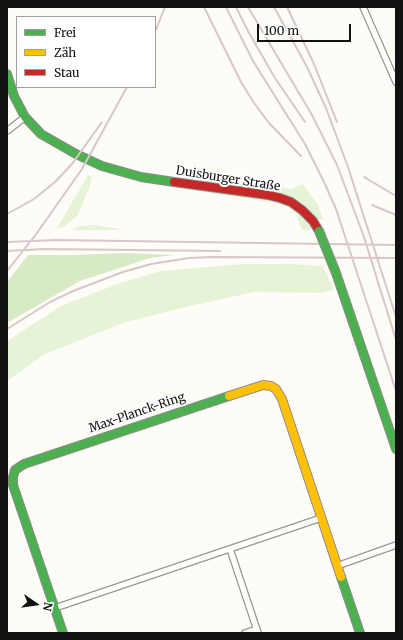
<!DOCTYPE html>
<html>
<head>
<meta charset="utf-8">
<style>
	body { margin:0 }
	#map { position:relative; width:403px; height:640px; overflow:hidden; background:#fdfcf7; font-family:Merriweather,serif }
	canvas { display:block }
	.frame { position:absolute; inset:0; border:8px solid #111; pointer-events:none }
	.legend { position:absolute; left:16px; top:16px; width:140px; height:72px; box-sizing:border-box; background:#fff; border:1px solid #a0a0a0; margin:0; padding:5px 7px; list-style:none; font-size:12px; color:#111 }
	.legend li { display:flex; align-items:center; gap:8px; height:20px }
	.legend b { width:20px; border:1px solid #a0a0a0 }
	.north { position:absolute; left:16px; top:584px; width:40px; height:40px; -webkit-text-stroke:3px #fff; paint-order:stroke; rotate:103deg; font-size:11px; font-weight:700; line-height:16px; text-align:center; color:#111 }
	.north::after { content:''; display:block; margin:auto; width:14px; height:18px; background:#111; clip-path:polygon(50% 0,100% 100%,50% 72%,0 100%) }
	.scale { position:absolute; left:257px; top:24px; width:94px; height:18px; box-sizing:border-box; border:2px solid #111; border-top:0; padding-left:5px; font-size:12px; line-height:14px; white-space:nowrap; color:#111; -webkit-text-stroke:3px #fff; paint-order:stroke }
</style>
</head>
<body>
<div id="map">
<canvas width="403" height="640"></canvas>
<div class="frame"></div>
<ul class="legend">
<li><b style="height:5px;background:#4caf50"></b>Frei</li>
<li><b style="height:5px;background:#ffc107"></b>Zäh</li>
<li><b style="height:5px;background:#c62828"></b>Stau</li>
</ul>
<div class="north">N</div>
<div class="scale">100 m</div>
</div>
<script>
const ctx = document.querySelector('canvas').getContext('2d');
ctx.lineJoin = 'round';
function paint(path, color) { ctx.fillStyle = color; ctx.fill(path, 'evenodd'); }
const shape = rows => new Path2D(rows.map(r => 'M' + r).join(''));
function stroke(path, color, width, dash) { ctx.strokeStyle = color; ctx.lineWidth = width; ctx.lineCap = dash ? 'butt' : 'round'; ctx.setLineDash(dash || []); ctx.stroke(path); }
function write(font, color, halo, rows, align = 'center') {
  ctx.font = font + ' Merriweather,serif'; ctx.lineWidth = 4; ctx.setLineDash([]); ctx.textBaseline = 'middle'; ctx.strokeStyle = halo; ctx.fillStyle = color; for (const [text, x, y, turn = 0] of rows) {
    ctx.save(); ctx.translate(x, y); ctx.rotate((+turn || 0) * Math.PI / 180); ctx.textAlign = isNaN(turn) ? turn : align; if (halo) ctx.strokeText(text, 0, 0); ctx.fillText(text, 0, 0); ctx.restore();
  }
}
const green = shape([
	[114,171,257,192,257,184,292,189,303,184,318,205,323,219,316,221,321,230,302,230,296,214,287,206,263,201,184,189,113,175],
	[88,175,92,177,89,189,77,216,64,227,57,228],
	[95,225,125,230,72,230,80,226],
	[243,264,288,264,323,266,334,290,320,293,254,292,186,307,123,323,43,355,7,381,7,341,61,306,120,283,161,271]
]);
const forest = shape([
	[125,253,174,255,150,258,80,281,7,323,7,282,28,255,74,255]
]);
const street = shape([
	[363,7,396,82],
	[7,131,25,117],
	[230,549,258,633],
	[337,566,396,545],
	[55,608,321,518],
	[245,633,257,629]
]);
const fast = shape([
	[7,74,14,96,25,117,41,134,76,154,102,166,141,177,174,182],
	[336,273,396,449],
	[341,577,360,633],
	[63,633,13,485,13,477,15,470,24,464,229,396]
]);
const slow = shape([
	[229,396,263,385,271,386,276,389,282,399,341,577]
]);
const jam = shape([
	[174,182,268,195,280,198,291,202,302,210,313,221,319,231]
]);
const rail = shape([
	[204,7,241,82,254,103,269,123,301,156],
	[226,7,253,61,305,144,324,182,336,209,396,391],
	[236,7,249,33,275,78,305,122],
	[248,7,312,115,337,165,364,237,396,340],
	[274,7,307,67,326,108,348,167,396,317],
	[287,7,314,64,337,122],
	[155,32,165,7],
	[364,177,396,196],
	[372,205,396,215],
	[7,214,34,199,55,182,72,164,102,122],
	[7,242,56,240,396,245],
	[7,251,44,249,220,251],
	[7,271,37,233,82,169,127,87],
	[7,329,50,302,73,291,123,272,151,264,189,258,210,257,396,258]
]);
const fastBridge = shape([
	[319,231,336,273]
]);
const streetNames = [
	["Duisburger Straße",228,179,9],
	["Max-Planck-Ring",137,413,-19]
];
paint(green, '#e7f3d7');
paint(forest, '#d8eac5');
stroke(street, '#979795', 8);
stroke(fast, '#8e8d8b', 10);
stroke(slow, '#8e8d8b', 10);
stroke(jam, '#8e8d8b', 10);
stroke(street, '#fffffe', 5.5);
stroke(fast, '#4caf50', 8);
stroke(slow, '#ffc107', 8);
stroke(jam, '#c62828', 8);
stroke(rail, '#d9c6c7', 2);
stroke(fastBridge, '#8e8d8b', 10, []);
stroke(fastBridge, '#4caf50', 8);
write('12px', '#111', '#fff', streetNames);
</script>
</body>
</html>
